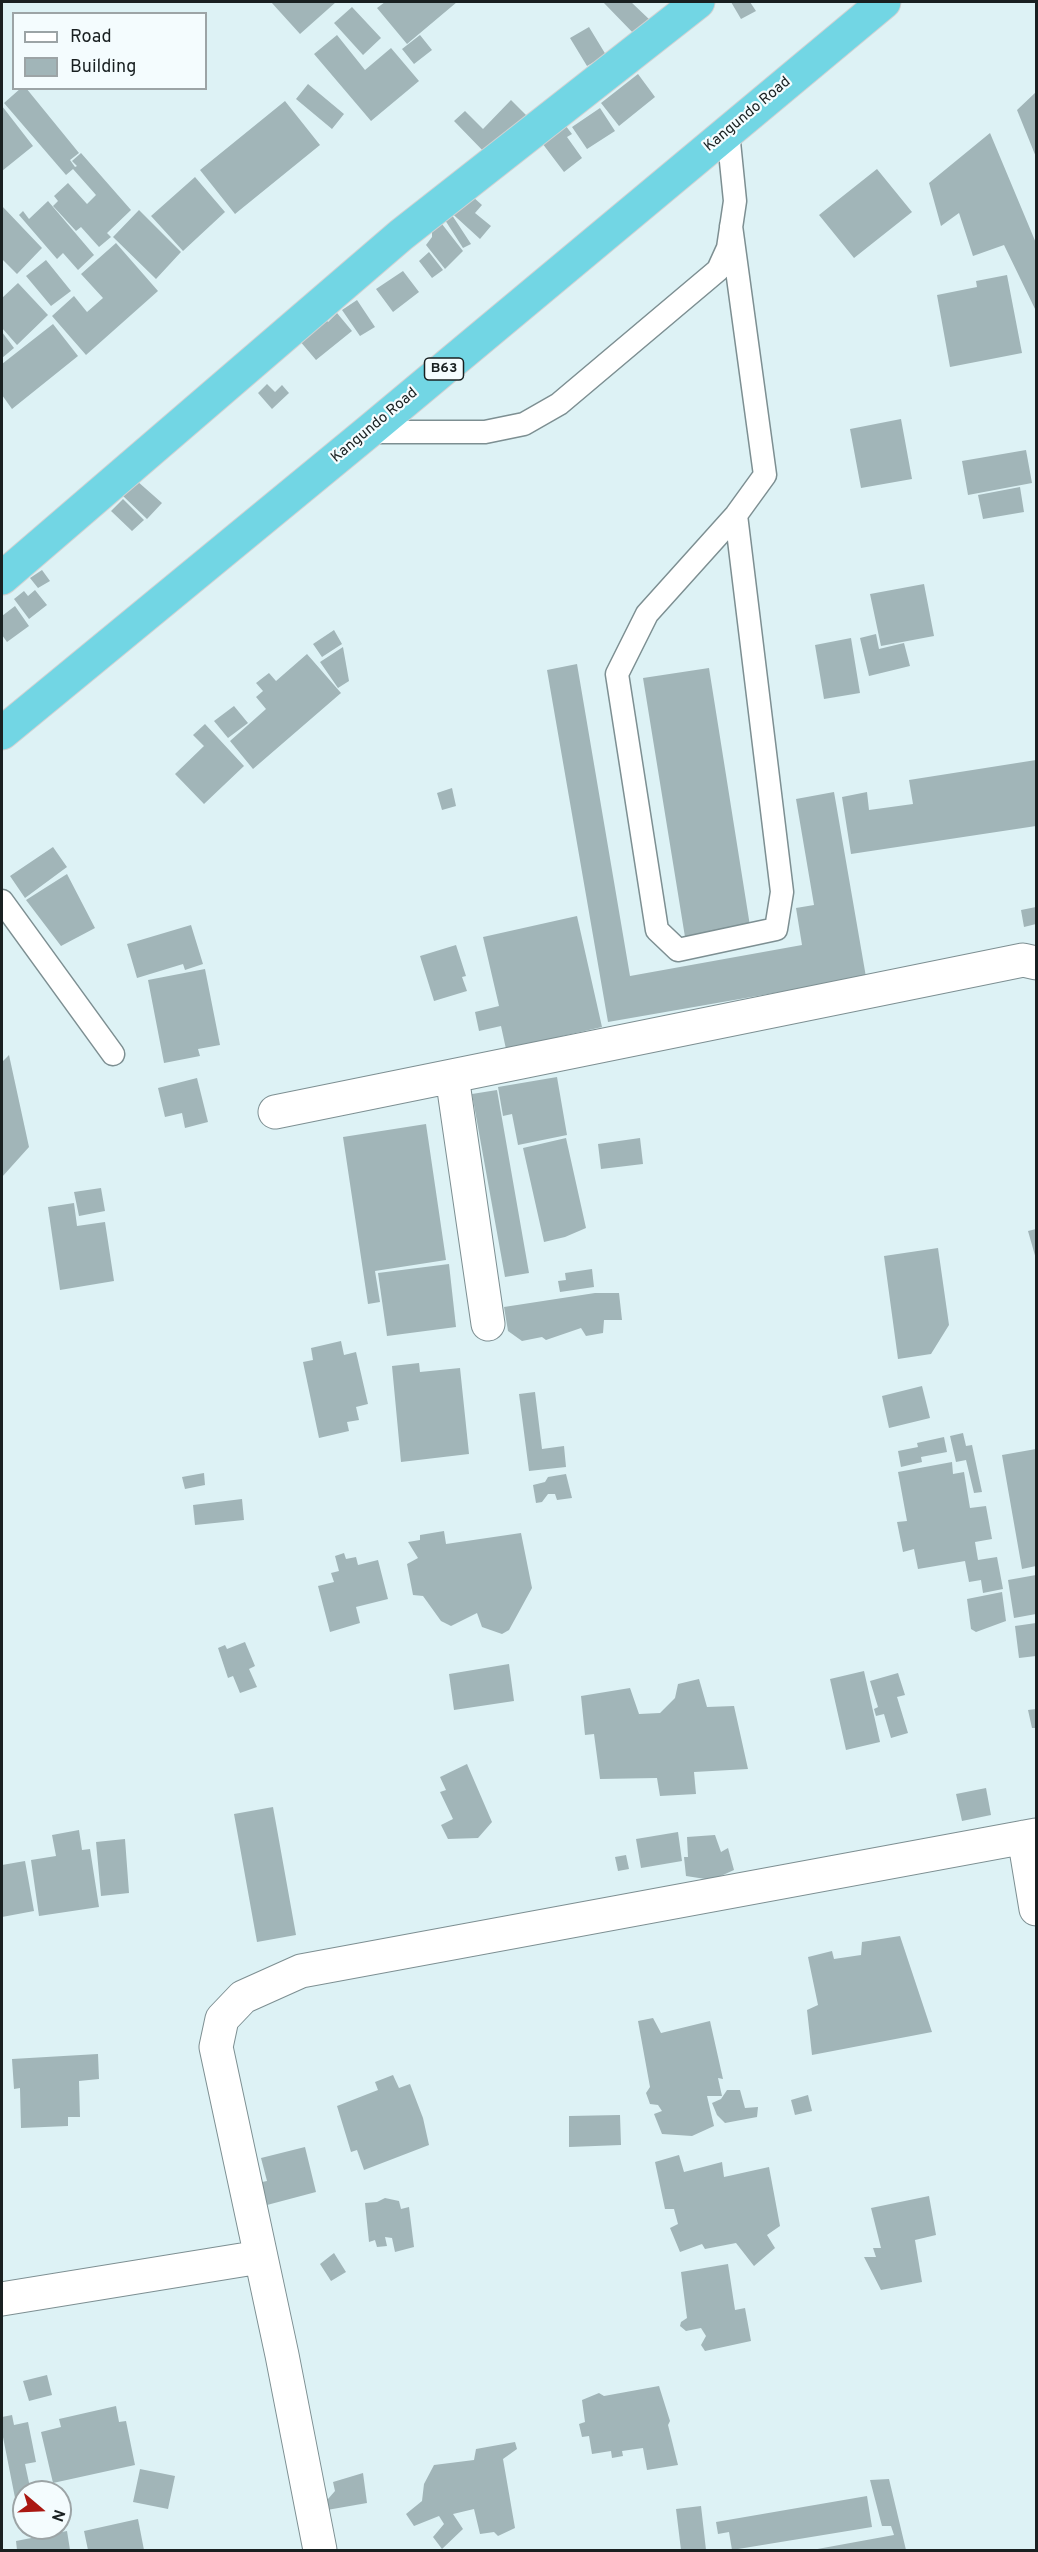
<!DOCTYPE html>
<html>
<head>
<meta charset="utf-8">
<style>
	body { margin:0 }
	#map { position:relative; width:1038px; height:2552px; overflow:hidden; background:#ddf2f5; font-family:Overpass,sans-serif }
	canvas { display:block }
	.frame { position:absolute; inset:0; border:3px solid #192021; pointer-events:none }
	.legend { position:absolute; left:12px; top:12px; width:195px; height:78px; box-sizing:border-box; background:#f4fcfe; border:2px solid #9ca4a6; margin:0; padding:8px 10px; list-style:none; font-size:18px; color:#192021 }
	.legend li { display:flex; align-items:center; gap:12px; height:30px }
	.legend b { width:30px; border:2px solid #9ca4a6 }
	.north { position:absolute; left:12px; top:2480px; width:60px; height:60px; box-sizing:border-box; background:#f4fcfe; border:2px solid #9ca4a6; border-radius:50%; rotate:109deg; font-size:16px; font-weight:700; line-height:24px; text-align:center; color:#192021 }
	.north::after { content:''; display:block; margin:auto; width:21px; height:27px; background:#aa1812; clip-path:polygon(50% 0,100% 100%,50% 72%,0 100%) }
</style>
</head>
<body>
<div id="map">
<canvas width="1038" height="2552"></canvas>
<div class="frame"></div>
<ul class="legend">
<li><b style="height:8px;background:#fff"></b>Road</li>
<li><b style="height:16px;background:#a1b5b8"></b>Building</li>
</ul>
<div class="north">N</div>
</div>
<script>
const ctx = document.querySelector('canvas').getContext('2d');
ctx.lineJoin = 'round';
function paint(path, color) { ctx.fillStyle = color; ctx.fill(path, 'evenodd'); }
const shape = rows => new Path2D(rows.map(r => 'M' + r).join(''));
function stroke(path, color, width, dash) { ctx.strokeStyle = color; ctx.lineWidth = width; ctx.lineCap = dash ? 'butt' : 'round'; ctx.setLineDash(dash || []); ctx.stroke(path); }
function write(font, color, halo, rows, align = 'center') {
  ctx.font = font + ' Overpass,sans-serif'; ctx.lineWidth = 4.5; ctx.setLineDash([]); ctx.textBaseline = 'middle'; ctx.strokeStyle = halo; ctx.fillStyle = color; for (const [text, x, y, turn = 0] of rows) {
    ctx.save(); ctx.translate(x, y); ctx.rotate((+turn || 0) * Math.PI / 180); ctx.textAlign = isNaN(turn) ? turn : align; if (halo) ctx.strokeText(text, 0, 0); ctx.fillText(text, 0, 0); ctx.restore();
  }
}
const building = shape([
	[271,2,336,2,300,34],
	[385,2,457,2,407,44,377,8],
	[603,2,631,2,651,21,636,36],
	[731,2,750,2,756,11,741,19],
	[352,7,381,38,363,55,334,23],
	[589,27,606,55,587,66,570,38],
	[337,35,365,70,391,48,419,81,371,121,314,54],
	[420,35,432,50,414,64,402,49],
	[638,74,655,97,619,126,601,103],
	[308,84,344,114,332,129,296,99],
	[21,88,26,88,79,153,70,160,75,167,77,166,72,161,81,153,131,210,107,233,111,237,99,247,81,227,76,231,53,206,58,201,54,196,68,183,87,204,96,195,73,169,66,175,4,103],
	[1036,92,1036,157,1017,110],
	[511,100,528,117,488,156,454,121,465,111,483,129],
	[285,101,320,145,235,214,200,170],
	[2,106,33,146,2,171],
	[600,108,615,131,587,149,572,127],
	[559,117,572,134,567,137,582,158,564,172,536,135],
	[990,133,1036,243,1036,311,1004,245,973,256,959,213,941,226,929,183],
	[877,169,912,212,854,258,819,215],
	[195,177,225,212,183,251,151,216],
	[463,188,482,205,475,213,491,226,480,239,446,208],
	[48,201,94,255,78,270,63,253,57,259,19,215,23,211,29,219],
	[2,206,42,248,17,274,2,259],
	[139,210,181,252,156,279,113,237],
	[452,215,471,244,463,248,445,220],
	[442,224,463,251,445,269,426,245,432,237,432,231],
	[116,243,158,291,86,355,52,316,74,296,87,312,103,298,81,274],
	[429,252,443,270,432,278,419,261],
	[46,260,71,291,51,306,26,276],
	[403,271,419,292,393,312,376,289],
	[1007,275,1022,353,950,367,937,295,977,287,976,281],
	[18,283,48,315,17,345,2,328,2,298],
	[357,300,375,327,360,336,342,310],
	[337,313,352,331,316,360,299,340,325,318,328,322],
	[53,324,78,356,12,409,2,395,2,364],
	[2,332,14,348,2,358],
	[267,384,275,392,282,385,289,393,272,409,258,393],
	[901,419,912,479,861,488,850,429],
	[1026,450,1032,483,968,495,962,461],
	[137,481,162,503,147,519,123,496],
	[1020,487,1024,512,983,519,978,495],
	[123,499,144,520,132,531,111,511],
	[42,570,50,581,38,588,30,578],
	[924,584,934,636,881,646,870,594],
	[35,590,47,605,29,619,14,599,24,591,28,596],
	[15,606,29,626,7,642,2,635,2,616],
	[334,630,342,644,322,657,313,644],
	[876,634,879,649,904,643,910,666,869,676,860,638],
	[851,638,860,693,824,699,815,645],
	[343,647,349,681,338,688,320,662],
	[307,654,341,693,253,769,230,741,266,709,256,697,263,691,256,683,269,673,276,681],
	[577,664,630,976,802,945,796,908,814,905,796,799,834,792,866,977,608,1022,547,670],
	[709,668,750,926,685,937,643,678],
	[234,706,248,723,228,738,214,721],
	[205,724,244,766,204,804,175,774,204,746,193,735],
	[1036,760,1036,826,851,854,842,797,867,792,869,810,913,804,909,780],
	[452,788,456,806,442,810,437,793],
	[53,847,67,867,25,898,10,876],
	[67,874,95,928,61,946,26,900],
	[1036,907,1036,924,1024,927,1021,910],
	[577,916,602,1027,506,1049,501,1026,479,1031,475,1012,499,1006,483,937],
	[191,925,203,964,185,970,183,964,137,978,127,944],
	[456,945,466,976,462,977,467,991,434,1001,420,956],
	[205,969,220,1045,198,1049,200,1056,164,1063,148,980],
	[9,1055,29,1147,2,1177,2,1062],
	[557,1077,567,1135,518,1145,512,1114,503,1116,498,1087],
	[197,1078,208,1122,185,1128,182,1113,165,1117,158,1088],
	[497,1090,529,1273,505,1277,472,1094],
	[426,1124,446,1260,375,1271,380,1302,368,1304,343,1137],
	[566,1138,586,1228,565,1237,544,1242,523,1148],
	[640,1138,643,1164,601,1169,598,1144],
	[101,1188,105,1211,79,1216,74,1192],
	[74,1203,77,1226,105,1222,114,1281,60,1290,48,1207],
	[1036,1229,1036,1259,1028,1231],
	[938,1248,949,1325,931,1354,898,1359,884,1256],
	[449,1264,456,1327,387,1336,378,1273],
	[592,1269,594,1287,560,1292,558,1281,566,1280,565,1273],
	[595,1293,619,1293,622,1320,604,1320,603,1333,586,1336,581,1328,546,1340,542,1337,522,1341,508,1331,504,1307],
	[341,1341,344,1355,356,1352,368,1404,356,1407,359,1420,347,1422,349,1431,319,1438,303,1362,313,1360,311,1348],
	[419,1363,420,1372,460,1368,469,1454,401,1462,392,1366],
	[922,1386,930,1418,889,1428,882,1396],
	[535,1392,542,1449,564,1446,566,1467,529,1471,519,1394],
	[963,1433,966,1446,972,1445,982,1492,974,1493,966,1460,956,1462,950,1436],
	[944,1437,947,1452,921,1457,922,1462,901,1467,898,1451,918,1447,917,1443],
	[1036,1449,1036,1566,1022,1569,1002,1455],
	[952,1462,953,1474,964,1472,970,1508,986,1506,992,1539,975,1542,978,1560,997,1557,1003,1589,983,1593,981,1580,969,1582,965,1561,918,1569,914,1549,903,1552,897,1522,907,1521,898,1472],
	[204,1473,205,1485,185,1489,182,1477],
	[566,1474,572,1498,557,1500,555,1494,548,1494,542,1502,536,1503,533,1485,545,1482,548,1477],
	[242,1499,244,1520,195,1525,193,1505],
	[444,1531,446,1544,521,1533,532,1588,509,1630,502,1634,482,1627,477,1613,451,1626,441,1621,423,1596,413,1595,407,1564,418,1558,408,1542,420,1540,420,1535],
	[344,1553,346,1559,356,1557,358,1565,378,1560,388,1599,356,1607,360,1623,330,1632,318,1586,334,1582,331,1573,339,1571,335,1556],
	[1036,1575,1036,1614,1014,1618,1008,1580],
	[1002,1592,1006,1621,976,1632,971,1629,967,1599],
	[1036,1623,1036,1656,1019,1658,1015,1626],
	[245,1642,255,1666,249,1669,257,1687,240,1693,233,1676,228,1678,218,1648,225,1645,227,1649],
	[509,1664,514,1701,454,1710,449,1674],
	[864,1671,880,1742,846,1750,830,1679],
	[898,1673,905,1695,897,1697,908,1733,891,1738,884,1714,876,1716,874,1709,878,1707,870,1681],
	[699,1679,707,1707,734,1706,748,1769,694,1772,696,1794,660,1796,657,1778,600,1779,594,1734,585,1735,581,1696,630,1688,639,1714,660,1713,675,1698,678,1684],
	[1036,1709,1036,1728,1032,1728,1028,1710],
	[467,1764,492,1822,478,1838,448,1839,441,1825,453,1819,440,1792,446,1790,440,1777],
	[986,1788,991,1815,962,1821,956,1794],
	[273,1807,296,1935,257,1942,234,1814],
	[79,1830,82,1850,90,1849,99,1907,39,1916,31,1860,56,1856,52,1835],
	[678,1832,682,1861,641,1868,636,1839],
	[715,1835,721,1852,728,1848,734,1870,712,1880,686,1876,684,1857,688,1857,687,1837],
	[125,1839,129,1893,101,1896,96,1842],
	[626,1855,629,1869,618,1871,615,1857],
	[25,1861,34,1911,2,1917,2,1865],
	[900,1936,932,2032,812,2055,807,2010,818,2005,808,1957,832,1951,834,1959,861,1955,862,1942],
	[653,2018,661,2033,710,2021,723,2079,718,2078,722,2096,707,2096,714,2126,692,2136,662,2134,654,2114,662,2111,658,2105,650,2104,646,2093,650,2087,638,2021],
	[98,2054,99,2079,79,2081,80,2117,68,2117,68,2126,21,2128,20,2088,14,2089,12,2059],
	[393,2075,399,2088,410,2084,423,2118,429,2145,364,2170,357,2150,351,2152,337,2106,378,2090,375,2082],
	[727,2090,740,2090,745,2108,758,2107,757,2117,725,2123,717,2115,712,2103,721,2099],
	[808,2095,812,2111,795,2115,791,2100],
	[620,2115,621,2145,569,2147,569,2116],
	[305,2147,316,2192,267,2205,262,2182,267,2181,261,2158],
	[679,2155,684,2172,722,2162,724,2177,769,2167,780,2226,767,2235,775,2248,754,2266,736,2243,705,2249,702,2244,680,2252,670,2228,678,2224,674,2209,665,2209,655,2162],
	[929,2196,936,2235,915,2240,922,2282,881,2290,864,2257,876,2257,873,2248,881,2248,871,2208],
	[385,2198,399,2201,401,2209,409,2207,414,2247,395,2252,392,2238,385,2237,387,2246,377,2247,375,2240,369,2242,365,2203,377,2202],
	[334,2253,346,2272,331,2281,320,2264],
	[728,2264,735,2310,745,2308,751,2341,705,2351,701,2345,706,2336,701,2328,686,2331,680,2326,681,2322,687,2318,681,2272],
	[47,2375,52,2395,29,2401,23,2381],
	[659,2386,670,2421,668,2425,678,2465,647,2470,643,2448,622,2451,623,2456,612,2458,611,2451,592,2454,589,2436,582,2437,579,2424,585,2422,582,2400,599,2393,604,2396],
	[116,2406,119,2422,126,2421,135,2465,53,2483,41,2432,61,2427,59,2419],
	[12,2415,14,2425,28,2422,36,2462,25,2464,31,2492,24,2492,24,2512,18,2513,2,2432,2,2417],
	[515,2442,517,2449,503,2459,515,2528,498,2536,494,2532,480,2534,474,2509,453,2514,463,2529,442,2549,433,2537,444,2524,439,2516,414,2526,406,2514,422,2501,424,2484,434,2465,474,2460,476,2449],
	[140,2469,175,2476,168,2509,133,2502],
	[363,2473,367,2503,327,2510,328,2499,335,2491,333,2482],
	[889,2479,906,2550,812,2550,894,2535,891,2526,882,2526,870,2480],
	[867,2496,872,2527,732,2550,729,2532,718,2534,716,2522],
	[701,2506,706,2550,681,2550,676,2509],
	[138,2519,144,2550,88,2550,84,2531],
	[67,2531,70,2550,17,2550,16,2541]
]);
const service = shape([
	[731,226,765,475,736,515,647,614,617,674,657,930,678,950,776,929,782,892,736,515],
	[368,432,485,432,524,424,559,404,718,270,728,248,735,201,728,132],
	[2,901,113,1054]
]);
const minor = shape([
	[452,1076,488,1324],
	[275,1112,1023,960,1036,963],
	[1024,1837,1036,1909],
	[2,2299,260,2257],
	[320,2550,282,2355,216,2047,222,2019,243,1997,301,1971,1036,1835]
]);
const trunk = shape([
	[2,578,401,235,698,2],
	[2,733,368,432,884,2]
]);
const shields = [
	[444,369,39]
];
const shieldNames = [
	["B63",444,369]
];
const streetNames = [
	["Kangundo Road",748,115,-40],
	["Kangundo Road",375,426,-40]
];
paint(building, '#a1b5b8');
stroke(service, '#7d8f92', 25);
stroke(minor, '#7d8f92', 35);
stroke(trunk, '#d1d2d3', 35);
stroke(service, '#fff', 22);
stroke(minor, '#fff', 33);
stroke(trunk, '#72d6e4', 33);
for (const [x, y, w] of shields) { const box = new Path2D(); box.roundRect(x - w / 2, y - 11, w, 22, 4.5); ctx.fillStyle = '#f4fcfe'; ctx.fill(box); stroke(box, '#192021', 1.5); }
write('bold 14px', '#192021', null, shieldNames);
write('15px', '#192021', '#f4fcfe', streetNames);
</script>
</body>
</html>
